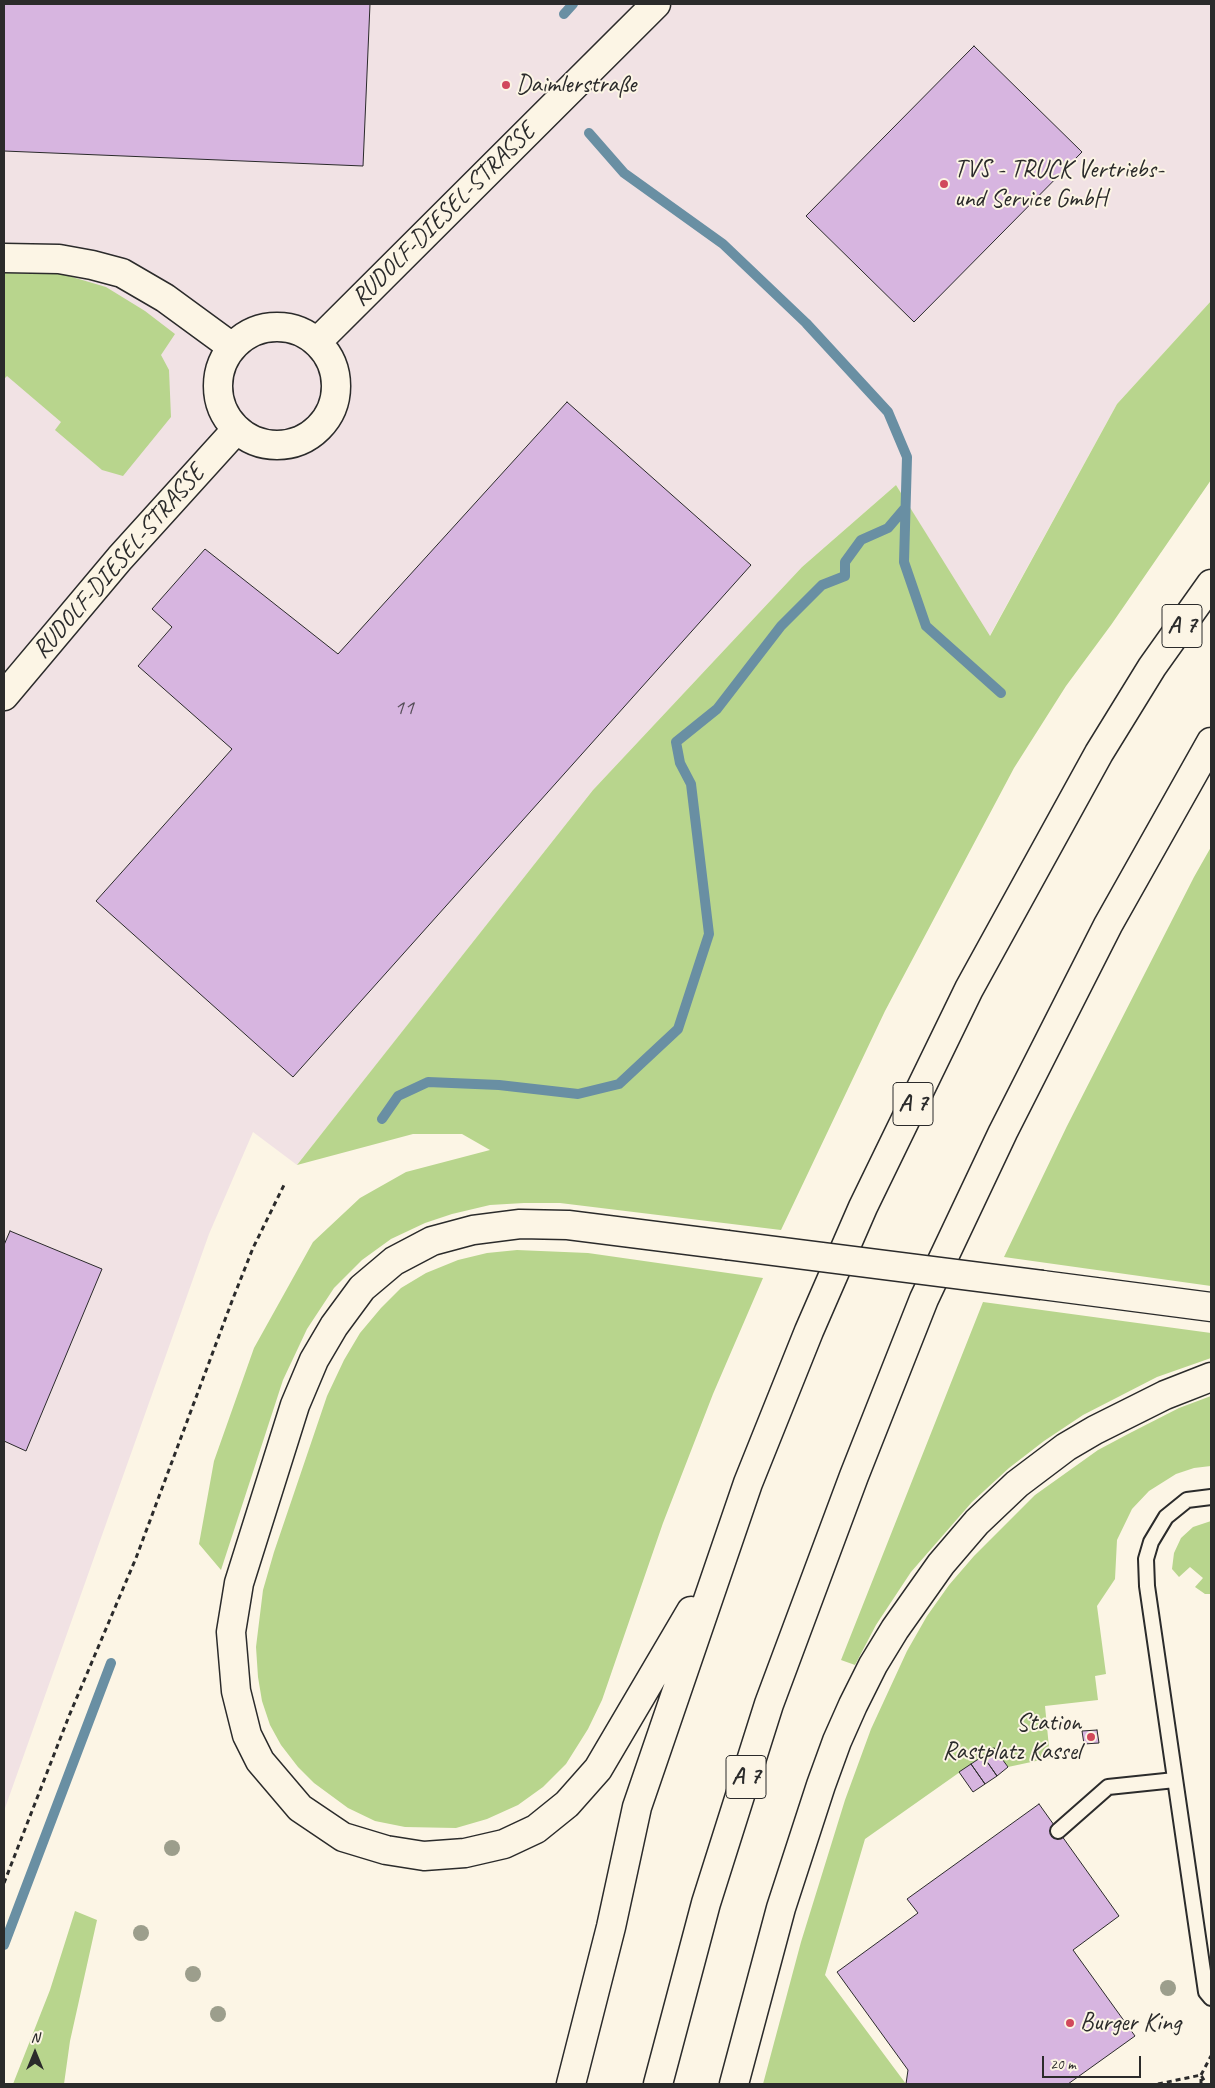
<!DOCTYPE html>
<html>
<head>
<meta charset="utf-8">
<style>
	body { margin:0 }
	#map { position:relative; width:1215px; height:2088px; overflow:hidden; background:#fcf5e5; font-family:Caveat,sans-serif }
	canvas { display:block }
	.frame { position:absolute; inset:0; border:5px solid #2b2b2b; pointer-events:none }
	.north { position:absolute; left:10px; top:2028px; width:50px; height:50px; -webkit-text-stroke:4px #fcf5e5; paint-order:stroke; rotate:0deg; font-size:14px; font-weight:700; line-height:20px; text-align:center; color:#2b2b2b }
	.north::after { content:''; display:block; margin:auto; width:18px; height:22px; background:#2b2b2b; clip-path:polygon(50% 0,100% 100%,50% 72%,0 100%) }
	.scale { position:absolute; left:1042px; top:2056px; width:99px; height:22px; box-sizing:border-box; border:2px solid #2b2b2b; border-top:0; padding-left:6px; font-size:15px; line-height:18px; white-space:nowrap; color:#2b2b2b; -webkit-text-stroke:4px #fcf5e5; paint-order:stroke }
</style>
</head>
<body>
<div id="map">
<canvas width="1215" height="2088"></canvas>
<div class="frame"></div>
<div class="north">N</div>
<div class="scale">20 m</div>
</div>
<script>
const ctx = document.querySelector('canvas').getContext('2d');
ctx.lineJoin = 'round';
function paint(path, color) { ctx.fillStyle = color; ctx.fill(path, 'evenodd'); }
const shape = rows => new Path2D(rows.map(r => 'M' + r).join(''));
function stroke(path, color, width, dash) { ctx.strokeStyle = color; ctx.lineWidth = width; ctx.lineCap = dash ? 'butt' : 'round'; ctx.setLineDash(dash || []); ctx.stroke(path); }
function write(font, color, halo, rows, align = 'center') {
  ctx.font = font + ' Caveat,sans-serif'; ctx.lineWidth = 4; ctx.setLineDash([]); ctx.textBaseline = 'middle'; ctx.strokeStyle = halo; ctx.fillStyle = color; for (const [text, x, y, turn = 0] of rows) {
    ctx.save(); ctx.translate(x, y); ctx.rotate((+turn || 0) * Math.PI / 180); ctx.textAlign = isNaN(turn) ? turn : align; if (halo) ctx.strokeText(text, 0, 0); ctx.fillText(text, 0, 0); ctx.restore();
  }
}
const built = shape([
	[4,4,1211,4,1211,301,1117,404,989,637,896,485,802,567,593,790,297,1165,253,1132,209,1234,4,1811]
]);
const green = shape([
	[4,273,62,274,106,287,145,311,175,334,161,355,169,370,171,417,123,476,102,470,55,430,61,422,7,376,4,379],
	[1211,301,1211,480,1111,625,1066,686,1014,768,885,1011,781,1230,560,1203,524,1203,490,1205,452,1214,425,1223,391,1239,362,1260,334,1288,307,1329,283,1380,221,1570,199,1544,214,1461,254,1348,313,1242,360,1198,406,1172,490,1150,462,1134,413,1134,297,1165,352,1095,593,790,802,567,896,485,990,636,1117,404],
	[1211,847,1211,1286,1004,1257,1067,1126,1194,877],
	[517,1250,588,1253,763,1278,713,1394,663,1523,602,1700,588,1729,566,1764,543,1787,518,1805,487,1819,456,1828,405,1827,375,1821,348,1808,314,1783,298,1767,281,1745,270,1725,262,1701,258,1677,256,1647,263,1590,274,1552,327,1396,344,1360,360,1333,381,1308,401,1288,426,1273,458,1260,487,1253],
	[983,1302,1211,1333,1211,1358,1157,1377,1083,1415,1044,1441,1009,1468,972,1502,911,1572,876,1625,855,1665,841,1660],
	[1211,1396,1211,1466,1194,1468,1176,1474,1149,1491,1132,1509,1117,1540,1115,1579,1097,1606,1106,1674,1095,1676,1098,1700,1045,1706,1050,1758,1008,1767,994,1748,865,1839,825,1975,906,2084,763,2084,801,1942,845,1800,871,1729,907,1651,927,1616,949,1585,974,1556,1035,1495,1098,1450,1130,1433,1179,1408],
	[1211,1521,1211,1594,1205,1594,1195,1587,1203,1578,1190,1567,1179,1577,1172,1569,1174,1553,1181,1538,1193,1527],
	[75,1911,97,1920,70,2041,64,2084,13,2084,50,1990]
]);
const stream = shape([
	[564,14,573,4],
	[589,133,624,173,723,244,806,323,888,412,907,457,904,562,926,626,1001,693],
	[382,1119,398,1096,428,1082,499,1085,578,1094,619,1084,678,1029,709,934,691,784,680,763,676,742,717,709,781,626,822,585,845,576,845,562,861,540,888,528,905,508],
	[4,1945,111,1663]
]);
const building = shape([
	[4,4,370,4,363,166,4,151,4,4],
	[974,46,1082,152,914,322,806,216,974,46],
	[567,402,751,565,293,1077,96,901,232,749,138,666,172,627,152,609,205,549,338,654,567,402],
	[10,1231,102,1269,26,1451,4,1441,4,1245,10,1231],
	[1097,1730,1099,1743,1084,1744,1082,1731,1097,1730],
	[994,1748,1008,1767,997,1776,983,1756,994,1748],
	[983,1756,997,1776,985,1784,971,1764,983,1756],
	[971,1764,985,1784,973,1792,959,1772,971,1764],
	[1039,1804,1119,1916,1073,1950,1135,2036,1068,2084,906,2084,908,2070,837,1972,918,1913,907,1899,1039,1804]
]);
const path = shape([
	[4,1883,69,1716,136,1558,232,1301,253,1248,284,1185],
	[1158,2084,1201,2075,1206,2084],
	[1201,2084,1201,2075,1211,2056]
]);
const service = shape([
	[1211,1497,1187,1500,1166,1517,1151,1542,1146,1559,1147,1586,1206,1992,1211,1998],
	[1058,1831,1108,1787,1175,1780]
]);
const minor = shape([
	[4,258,59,259,92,265,122,273,165,298,232,347],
	'218 386a59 59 0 1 1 118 0a59 59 0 1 1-118 0Z',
	[317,342,656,4],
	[4,696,120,558,236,430]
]);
const motorway = shape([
	[1042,1285,1211,1307],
	[691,1611,598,1769,567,1804,536,1829,504,1844,465,1853,424,1856,386,1850,343,1837,300,1808,260,1761,247,1735,236,1691,231,1632,239,1583,295,1405,314,1360,334,1326,362,1288,394,1261,432,1241,473,1230,520,1224,568,1225,727,1245],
	[571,2084,611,1927,637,1807,748,1483,809,1331,863,1207,969,989,1099,753,1152,667,1211,584],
	[658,2084,706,1903,769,1704,854,1476,924,1299,1003,1132,1108,925,1211,742],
	[734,2084,781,1908,821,1785,837,1741,853,1705,873,1665,895,1629,941,1564,977,1522,1017,1484,1066,1447,1095,1430,1165,1395,1211,1377]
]);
const motorwayBridge = shape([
	[727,1245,1042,1285]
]);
const trees = [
	[172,1848],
	[141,1933],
	[193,1974],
	[1168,1988],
	[218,2014]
];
const markers = [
	[506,85,5,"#d1495b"],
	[944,184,5,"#d1495b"],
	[1091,1737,5,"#d1495b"],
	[1070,2023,5,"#d1495b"]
];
const numberNames = [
	["11",404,708]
];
const shields = [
	[1182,626,40],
	[913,1104,40],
	[746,1777,40]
];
const shieldNames = [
	["A 7",1182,626],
	["A 7",913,1104],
	["A 7",746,1777]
];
const poiNames = [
	["Daimlerstraße",516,85],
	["TVS - TRUCK Vertriebs-",954,170],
	["und Service GmbH",954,199],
	["Station",1081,1723,"right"],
	["Rastplatz Kassel",1081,1752,"right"],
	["Burger King",1080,2023]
];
const streetNames = [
	["RUDOLF-DIESEL-STRASSE",444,215,-45],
	["RUDOLF-DIESEL-STRASSE",119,562,-49]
];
paint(built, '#f1e2e4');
paint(green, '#b8d58d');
stroke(stream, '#698fa3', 10);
paint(building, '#d7b5e0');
stroke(building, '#2b2b2b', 1);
stroke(service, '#2b2b2b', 18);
stroke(minor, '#2b2b2b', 31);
stroke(motorway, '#2b2b2b', 31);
stroke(path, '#2b2b2b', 3, [5, 4]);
stroke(service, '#fcf5e5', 14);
stroke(minor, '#fcf5e5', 28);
stroke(motorway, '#fcf5e5', 28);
stroke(motorwayBridge, '#2b2b2b', 31, []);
stroke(motorwayBridge, '#fcf5e5', 28);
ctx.fillStyle = '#9c9e8c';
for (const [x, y] of trees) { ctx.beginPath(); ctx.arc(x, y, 8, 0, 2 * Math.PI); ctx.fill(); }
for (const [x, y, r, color] of markers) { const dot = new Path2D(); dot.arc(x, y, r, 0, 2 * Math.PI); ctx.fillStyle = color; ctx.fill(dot); stroke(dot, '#fcf5e5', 2); }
write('22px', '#564e58', null, numberNames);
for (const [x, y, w] of shields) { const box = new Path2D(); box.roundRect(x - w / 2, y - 21.5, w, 43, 4); ctx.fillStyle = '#fcf5e5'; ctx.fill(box); stroke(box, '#2b2b2b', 1); }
write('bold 24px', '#2b2b2b', null, shieldNames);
write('25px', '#2b2b2b', '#fcf5e5', poiNames, 'left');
write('25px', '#2b2b2b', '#fcf5e5', streetNames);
</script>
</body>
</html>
